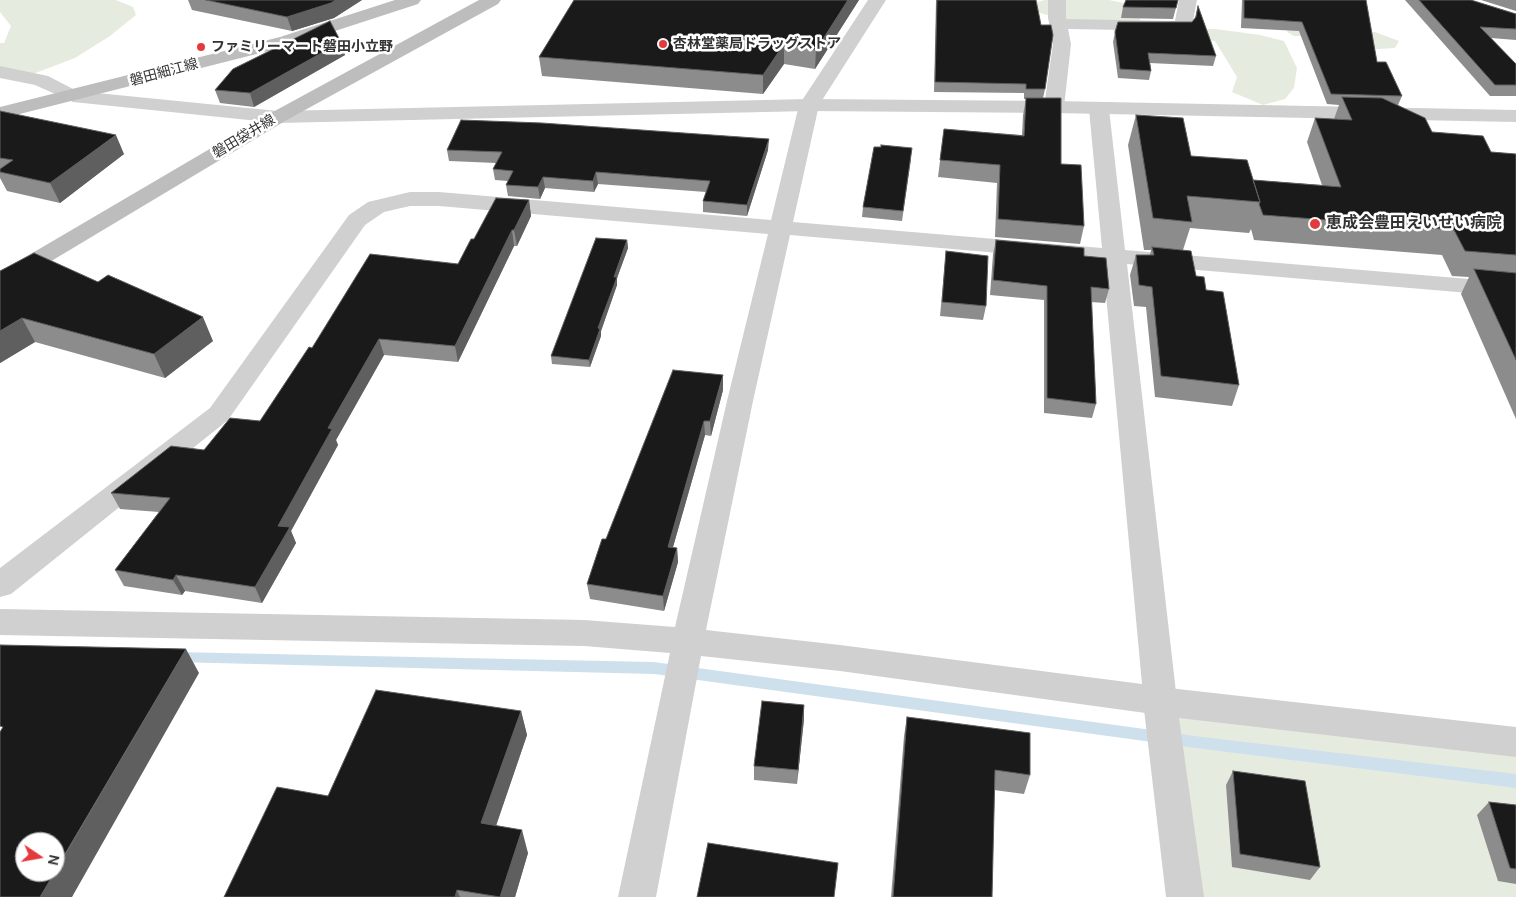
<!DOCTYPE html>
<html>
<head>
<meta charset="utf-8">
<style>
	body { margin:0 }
	#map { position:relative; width:1516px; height:897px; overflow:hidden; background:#fff; font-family:"DM Sans",sans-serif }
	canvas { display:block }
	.north { position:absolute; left:15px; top:832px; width:50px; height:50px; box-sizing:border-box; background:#fff; border:1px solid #adadad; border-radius:50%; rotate:102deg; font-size:14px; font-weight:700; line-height:20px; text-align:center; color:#333 }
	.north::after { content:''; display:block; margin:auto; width:18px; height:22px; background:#e43a3d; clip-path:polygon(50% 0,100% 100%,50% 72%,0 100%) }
</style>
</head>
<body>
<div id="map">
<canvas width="1516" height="897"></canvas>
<div class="north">N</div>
</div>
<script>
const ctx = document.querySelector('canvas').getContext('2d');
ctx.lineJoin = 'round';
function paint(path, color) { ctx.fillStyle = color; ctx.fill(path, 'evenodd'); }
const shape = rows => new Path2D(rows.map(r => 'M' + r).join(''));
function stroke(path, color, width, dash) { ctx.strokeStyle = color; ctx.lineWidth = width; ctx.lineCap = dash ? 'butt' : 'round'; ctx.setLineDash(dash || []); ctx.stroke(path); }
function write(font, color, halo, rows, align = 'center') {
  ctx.font = font + ' "DM Sans","Noto Sans JP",sans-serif'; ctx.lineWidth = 5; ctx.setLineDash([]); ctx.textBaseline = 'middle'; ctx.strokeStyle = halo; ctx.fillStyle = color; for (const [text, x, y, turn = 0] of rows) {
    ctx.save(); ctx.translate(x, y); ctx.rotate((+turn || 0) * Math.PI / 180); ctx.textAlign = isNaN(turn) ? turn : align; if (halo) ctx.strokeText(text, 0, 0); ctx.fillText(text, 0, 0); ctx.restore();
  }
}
const green = shape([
	[0,0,116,0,133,7,136,15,110,36,75,58,25,77,0,77,0,43,4,43,11,26,0,12],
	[1045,0,1109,0,1124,3,1140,13,1140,20,1125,25,1106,25,1082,29,1057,18,1030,10,1026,5],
	[1292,16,1346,32,1375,32,1399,41,1395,48,1362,50,1334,36,1294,36,1287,32],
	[1215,29,1260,35,1284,41,1297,68,1294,88,1285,99,1263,105,1232,92,1237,77,1215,41,1168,36,1122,42,1113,30],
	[1160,701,1516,742,1516,897,1185,897]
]);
const stream = shape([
	[175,652,654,662,1203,737,1516,774,1516,788,1203,749,654,674,175,662,170,661,168,657,170,653,175,652]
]);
const minor = shape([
	[868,0,886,0,819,105,793,222,1102,248,1089,109,1092,105,1099,103,1106,105,1109,109,1125,250,1516,283,1516,297,1127,264,1177,701,1172,711,1160,715,840,671,701,656,656,897,618,897,670,653,584,646,0,635,0,609,584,620,675,627,727,401,768,234,439,206,410,206,384,212,365,225,228,420,11,594,0,597,0,568,210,408,349,215,368,202,410,192,439,192,771,220,799,105,868,0],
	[790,235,1103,262,1142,684,840,645,706,630,753,401,790,235],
	[1048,0,1066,0,1066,19,1175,21,1179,0,1197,0,1192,26,1189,30,1183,31,1068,29,1071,44,1064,107,1061,111,1054,113,1047,111,1044,107,1053,44,1048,18,1048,0],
	[0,66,48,76,77,91,278,111,285,113,288,117,285,121,278,123,73,102,35,85,0,78,0,66]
]);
const tertiary = shape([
	[809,99,1054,101,1516,110,1516,122,1054,113,809,111,278,123,271,121,268,117,271,113,278,111,809,99],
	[1160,687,1516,727,1516,757,1179,718,1204,897,1166,897,1143,701,1148,691,1160,687]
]);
const secondary = shape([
	[395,0,421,0,418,4,292,45,0,119,0,107,280,37,395,0],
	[479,0,501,0,498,4,285,121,8,287,0,289,0,272,271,113,479,0]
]);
const wall = shape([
	[188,0,362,0,334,18,292,31,192,10],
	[859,0,815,69,784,64,763,94,542,76,539,57],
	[936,0,1036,0,1045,89,1043,98,1061,164,1084,226,1080,244,995,237,997,183,938,177,944,129,1022,135,1023,115,1026,99,1024,99,1024,93,934,92],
	[1178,0,1173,19,1121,18,1123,7],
	[1242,0,1366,0,1377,62,1402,96,1398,105,1432,132,1491,152,1516,154,1516,419,1461,294,1469,277,1452,276,1442,255,1254,240,1251,229,1249,233,1190,228,1183,250,1196,276,1206,290,1239,385,1232,406,1155,397,1146,307,1134,306,1130,275,1136,255,1150,255,1151,250,1144,250,1128,145,1136,115,1191,156,1253,180,1322,185,1307,142,1315,118,1334,119,1339,105,1327,104,1299,31,1241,28],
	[1405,0,1471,0,1516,14,1516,40,1491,38,1516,64,1516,96,1490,96],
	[1481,0,1516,0,1516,11],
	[1198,6,1216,56,1213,66,1150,63,1151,71,1149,80,1118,78,1113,42,1115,32,1192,22,1195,18],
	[341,42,345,55,254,107,220,103,215,90],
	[0,111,124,154,60,203,7,191,0,178],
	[447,150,768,150,747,216,703,212,703,201,706,192,598,184,594,192,545,188,540,199,508,196,506,185,508,181,495,180,493,169,496,163,449,161],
	[911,159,902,221,862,217,863,207],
	[529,200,531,216,517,246,514,246,458,362,384,355,336,440,338,445,291,531,296,543,262,603,185,591,182,595,124,586,115,570,159,512,120,509,111,493,204,450,260,421,312,348,458,264,474,239],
	[627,240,628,248,617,278,617,285,601,331,601,336,590,367,552,364,551,356],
	[996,240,1084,256,1109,289,1105,303,1091,302,1096,404,1092,418,1044,413,1044,300,990,295,993,254],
	[946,251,986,306,983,320,940,316],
	[0,271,213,341,165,378,35,342,0,363],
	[723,390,711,436,705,435,673,547,677,548,678,562,664,611,590,599,587,584,606,539],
	[521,711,527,735,496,826,528,853,515,897,224,897,328,796],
	[907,717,1030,775,1024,794,994,790,992,897,891,897,904,736],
	[804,719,797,784,754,780,754,766],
	[1233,771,1320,867,1310,880,1232,867,1226,785],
	[1489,802,1516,805,1516,884,1498,881,1477,815]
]);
const shadedWall = shape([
	[336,0,362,0,334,18,292,31,287,17],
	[848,0,859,0,815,69,816,50],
	[341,42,345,55,254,107,250,93],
	[784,44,784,64,763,94,763,75],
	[116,135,124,154,60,203,50,183],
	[769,139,768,150,747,216,747,205],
	[596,172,598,184,594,192,593,181],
	[543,177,545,188,540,199,538,187],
	[529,200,531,216,517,246,514,230],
	[512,230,514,246,458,362,455,346],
	[627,240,628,248,617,278,617,285,601,331,601,336,590,367,589,360,598,328,614,277],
	[203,317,213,341,165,378,154,354],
	[22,318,35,342,0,363,0,331],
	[379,339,384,355,336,440,338,445,291,531,296,543,262,603,255,587,278,526,328,428],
	[723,375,723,390,711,436,710,421],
	[704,421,705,435,669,561,668,547],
	[677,548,678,562,664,611,663,596],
	[176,575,185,591,182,595,173,580],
	[186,649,199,673,72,897,40,897],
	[804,705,804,719,797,784,798,770],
	[521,711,527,735,489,846,481,823],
	[522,830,528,853,515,897,500,897],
	[457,890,460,897,455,897]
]);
const building = shape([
	[206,0,336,0,331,3,287,17,206,0],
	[574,0,848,0,816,50,784,44,763,75,539,57,574,0],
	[937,0,1036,0,1041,25,1051,25,1053,35,1045,89,1026,89,1026,84,935,82,937,0],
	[1126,0,1178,0,1176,8,1123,7,1126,0],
	[1244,0,1366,0,1377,62,1386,62,1402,96,1331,94,1302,22,1244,18,1244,0],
	[1419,0,1471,0,1516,14,1516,29,1480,27,1516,64,1516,85,1495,85,1419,0],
	[1198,6,1216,56,1148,53,1151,71,1120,69,1115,32,1118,22,1192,22,1196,17,1198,6],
	[330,21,341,42,250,93,215,90,233,69,330,21],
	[1342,97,1382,98,1425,118,1432,132,1483,136,1491,152,1516,154,1516,255,1465,251,1454,230,1263,215,1259,204,1260,202,1253,180,1341,187,1315,118,1352,120,1342,97],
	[1026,98,1061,98,1061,164,1081,165,1084,226,998,219,1000,165,940,160,944,129,1024,136,1026,98],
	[0,111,116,135,50,183,0,172,0,169,13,160,0,158,0,111],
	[1136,115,1183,118,1191,156,1247,160,1260,202,1187,196,1192,222,1153,218,1136,115],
	[461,120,542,123,769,139,747,205,703,201,710,181,596,172,593,181,543,177,538,187,506,185,513,171,493,169,502,152,447,150,461,120],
	[881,145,912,148,903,211,863,207,874,147,881,147,881,145],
	[496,198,529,200,514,230,512,230,455,346,379,339,328,428,332,429,278,526,290,527,255,587,176,575,173,580,115,570,170,498,111,493,171,446,204,450,230,418,260,421,309,347,312,348,370,254,458,264,471,239,474,239,496,198],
	[596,238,627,240,614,277,617,277,598,328,600,329,589,360,551,356,596,238],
	[996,240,1084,248,1084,256,1106,258,1109,289,1091,287,1096,404,1047,398,1047,286,993,280,996,240],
	[1152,247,1191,251,1196,276,1204,277,1206,290,1223,292,1239,385,1161,376,1152,287,1139,285,1136,255,1154,255,1152,247],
	[946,251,988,256,986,306,942,302,946,251],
	[34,253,98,282,108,275,203,317,154,354,22,318,0,331,0,271,34,253],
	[1474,269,1516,273,1516,360,1474,269],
	[673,370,723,375,710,421,704,421,668,547,677,548,663,596,587,584,602,539,606,539,673,370],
	[0,645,186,649,55,871,55,842,25,842,25,872,55,872,40,897,0,897,0,732,3,727,0,726,0,645],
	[376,690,521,711,481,823,522,830,500,897,457,890,455,897,224,897,277,787,328,796,376,690],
	[762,701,804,705,798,770,754,766,762,701],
	[907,717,1030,733,1030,775,995,770,992,897,893,897,907,717],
	[1233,771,1305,781,1320,867,1240,854,1233,771],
	[1489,802,1516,805,1516,869,1510,868,1489,802],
	[708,843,838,863,834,897,697,897,708,843]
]);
const markers = [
	[663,44,5,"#e43a3d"],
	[201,47,5,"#e43a3d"],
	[1315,224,6,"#e43a3d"]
];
const farPoinames = [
	["杏林堂薬局ドラッグストア",673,44],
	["ファミリーマート磐田小立野",211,47]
];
const farStreetnames = [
	["磐田細江線",164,73,-15],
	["磐田袋井線",244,137,-31]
];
const poiNames = [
	["恵成会豊田えいせい病院",1326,224]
];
paint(green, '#e5ecdf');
paint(stream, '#cfe0ed');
paint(minor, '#d0d0d0');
paint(tertiary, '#d0d0d0');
paint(secondary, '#bdbdbd');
paint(wall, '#8c8c8c');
paint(shadedWall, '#5f5f5f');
paint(building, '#1a1a1a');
stroke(building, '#5f5f5f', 1);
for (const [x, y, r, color] of markers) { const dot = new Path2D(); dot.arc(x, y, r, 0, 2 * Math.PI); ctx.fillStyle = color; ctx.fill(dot); stroke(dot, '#fff', 2); }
write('bold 14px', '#333', '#fff', farPoinames, 'left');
write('14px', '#333', '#fff', farStreetnames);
write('bold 16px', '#333', '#fff', poiNames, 'left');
</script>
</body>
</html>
